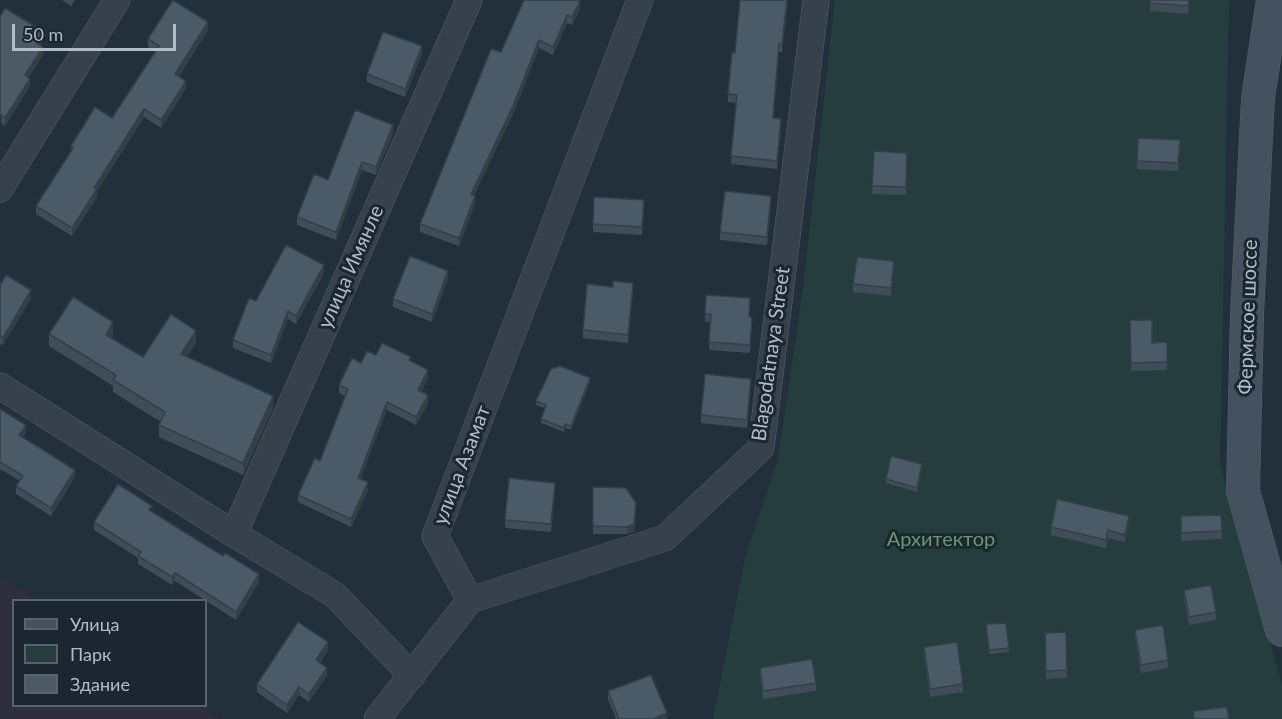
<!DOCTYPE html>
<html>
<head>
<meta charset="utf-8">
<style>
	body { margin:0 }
	#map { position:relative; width:1282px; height:719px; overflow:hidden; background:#22303b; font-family:Lato,sans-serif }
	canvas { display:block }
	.legend { position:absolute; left:12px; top:599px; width:195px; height:108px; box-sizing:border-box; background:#1b2630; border:2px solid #57626c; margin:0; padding:8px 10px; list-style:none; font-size:18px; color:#b1bcc7 }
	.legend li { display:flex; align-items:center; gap:12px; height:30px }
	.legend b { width:30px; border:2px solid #57626c }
	.scale { position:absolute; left:12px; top:24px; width:164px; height:27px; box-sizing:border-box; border:3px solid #b1bcc7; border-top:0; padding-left:8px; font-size:18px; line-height:21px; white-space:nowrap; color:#b1bcc7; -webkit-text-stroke:4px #1b2630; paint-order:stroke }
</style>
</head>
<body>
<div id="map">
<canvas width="1282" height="719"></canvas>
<ul class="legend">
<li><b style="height:8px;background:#44515e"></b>Улица</li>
<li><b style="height:16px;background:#253e3d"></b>Парк</li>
<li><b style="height:16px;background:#4a5a67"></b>Здание</li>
</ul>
<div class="scale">50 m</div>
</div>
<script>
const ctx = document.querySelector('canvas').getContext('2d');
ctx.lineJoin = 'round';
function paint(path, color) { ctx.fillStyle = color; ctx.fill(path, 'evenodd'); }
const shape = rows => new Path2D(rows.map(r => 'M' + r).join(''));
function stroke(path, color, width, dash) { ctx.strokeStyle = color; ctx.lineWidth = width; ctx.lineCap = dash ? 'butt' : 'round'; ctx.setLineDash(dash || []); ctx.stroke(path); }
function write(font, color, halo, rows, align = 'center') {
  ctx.font = font + ' Lato,sans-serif'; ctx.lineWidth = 6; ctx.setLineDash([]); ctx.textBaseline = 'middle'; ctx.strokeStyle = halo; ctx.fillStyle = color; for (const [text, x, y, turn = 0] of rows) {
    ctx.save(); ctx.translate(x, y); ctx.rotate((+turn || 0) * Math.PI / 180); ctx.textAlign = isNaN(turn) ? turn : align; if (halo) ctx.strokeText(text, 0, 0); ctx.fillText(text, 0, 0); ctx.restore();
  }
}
const medical = shape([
	[0,577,36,600,14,600,14,706,198,706,219,719,0,719]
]);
const green = shape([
	[835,0,1229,0,1220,464,1282,685,1282,719,713,719,745,558,778,460,803,288]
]);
const street = shape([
	[0,189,117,0],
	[0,386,234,534,335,595,412,676],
	[234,534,469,0],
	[470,600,665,538,761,448,816,0],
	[377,719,470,600,435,536,640,0]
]);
const secondary = shape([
	[1273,0,1258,98,1247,314,1243,491,1282,630]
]);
const wall = shape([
	[62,0,75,0,71,6],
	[522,0,577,0,580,9,572,25,567,23,553,55,539,48,513,114,474,195,475,204,459,246,420,232,420,224,501,52,524,1],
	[740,0,788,0,782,52,779,52,773,118,781,127,777,169,731,164,736,103,728,102,728,94,735,53],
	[1150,0,1189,0,1188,14,1150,11],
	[0,17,44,40,40,46,43,55,28,78,30,86,5,126,1,123],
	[208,30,179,76,186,88,161,128,144,117,97,191,97,197,72,236,36,214,36,206,71,153,71,146,112,118,155,51,148,47,148,39],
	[422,54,405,97,367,82,367,74],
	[393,133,376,175,362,170,336,240,297,225,297,217,328,180],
	[1180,148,1178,171,1137,169,1137,161],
	[874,151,907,153,906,195,872,194],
	[771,204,767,245,720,240,720,232],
	[644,208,642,235,593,232,593,224],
	[894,269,891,296,853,292,853,284],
	[324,273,296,324,288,319,271,363,233,348,233,340,256,301],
	[448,279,432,322,393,307,393,299],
	[0,285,31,298,3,345,0,344],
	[633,291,628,343,583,338,583,330],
	[750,306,749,317,752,325,750,353,709,350,710,322,705,322,705,314],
	[1130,320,1152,343,1167,342,1167,370,1131,371],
	[49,334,113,334,111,338,143,357,196,343,187,357,273,408,243,475,159,437,159,425,161,422,113,392,113,386,49,346],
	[376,355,411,361,428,378,421,392,428,403,416,425,387,410,360,479,368,490,351,527,298,502,298,495,320,461,345,396,339,393,339,385,361,363],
	[590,382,571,430,565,428,564,432,541,423,541,419,545,408,536,405,536,401],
	[751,386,747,428,701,423,701,415],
	[0,409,26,433,23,437,75,477,51,516,16,494,16,486,20,481,0,469],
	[922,468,917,492,886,483,886,479],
	[593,487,636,510,634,532,627,534,593,534],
	[555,491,551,532,505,528,505,520],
	[152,512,259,582,236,620,175,581,172,585,138,564,138,558,94,530,94,522],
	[1221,515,1222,539,1181,541,1181,516],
	[1129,524,1125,542,1108,538,1106,548,1051,535,1051,527],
	[1184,590,1216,612,1216,620,1189,625,1184,598],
	[986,628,1009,648,1009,652,989,654],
	[1135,630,1168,660,1168,668,1141,673,1135,638],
	[1066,632,1067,678,1046,679,1045,633],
	[924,647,963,684,963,692,930,697,924,655],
	[328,650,320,663,327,675,309,702,299,695,287,713,257,692,257,684],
	[760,668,816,683,816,691,763,699,760,676],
	[608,691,667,719,616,719,608,699]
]);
const shadedWall = shape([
	[787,0,788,0,782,52,782,44],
	[580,1,580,9,572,25,572,17],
	[567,15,567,23,553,55,553,47],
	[208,22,208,30,175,82,175,74],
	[44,32,44,40,37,51,37,43],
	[539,40,539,48,513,114,471,202,471,194],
	[779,44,779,52,773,126,773,118],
	[422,46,422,54,405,97,405,89],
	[43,47,43,55,25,83,25,75],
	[30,79,30,86,5,126,5,118],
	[186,81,186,88,161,128,161,120],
	[144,109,144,117,97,191,97,197,72,236,72,228,94,188],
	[781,119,781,127,777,169,777,161],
	[393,125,393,133,376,175,376,167],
	[362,162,362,170,336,240,336,232],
	[475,196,475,204,459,246,459,238],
	[771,196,771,204,767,245,767,237],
	[894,261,894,269,891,296,891,288],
	[324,265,324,273,296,324,296,316],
	[448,271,448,279,432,322,432,314],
	[633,283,633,291,628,343,628,335],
	[31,290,31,298,3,345,3,338],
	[288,311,288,319,271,363,271,355],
	[113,322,113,334,106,347,106,335],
	[196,331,196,343,181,366,181,354],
	[428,370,428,378,418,398,418,390],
	[590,378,590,382,571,430,571,426],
	[751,379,751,386,747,428,747,420],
	[428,395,428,403,416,425,416,417],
	[273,396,273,408,243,475,243,463],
	[387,402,387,410,358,486,358,478],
	[26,425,26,433,19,443,19,435],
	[75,470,75,477,51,516,51,508],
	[368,482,368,490,351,527,351,519],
	[555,483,555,491,551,532,551,524],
	[636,503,634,532,627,534,627,527],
	[1129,516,1129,524,1125,542,1125,535],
	[1108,530,1108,538,1106,548,1106,540],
	[175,573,175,581,172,585,172,577],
	[259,574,259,582,236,620,236,612],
	[328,642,328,650,316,668,316,660],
	[327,668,327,675,309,702,309,694],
	[299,687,299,695,287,713,287,705],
	[667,713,667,719,653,719]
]);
const building = shape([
	[173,0,208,22,175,74,186,81,161,120,144,109,94,188,97,189,72,228,36,206,73,148,71,146,95,107,112,118,159,46,148,39,173,0],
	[524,0,577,0,580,1,572,17,567,15,553,47,539,40,513,106,471,194,475,196,459,238,420,224,491,49,501,52,524,0],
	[740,0,787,0,782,44,779,44,773,118,781,119,777,161,731,156,737,95,728,94,732,52,735,53,740,0],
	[1150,0,1189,0,1188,6,1150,3,1150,0],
	[5,8,44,32,37,43,43,47,25,75,30,79,5,118,1,115,0,117,0,17,5,8],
	[383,32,422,46,405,89,367,74,383,32],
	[355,110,393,125,376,167,362,162,336,232,297,217,314,174,328,180,355,110],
	[1138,138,1180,140,1178,163,1137,161,1138,138],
	[874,151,907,153,906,187,872,186,874,151],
	[725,191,771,196,767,237,720,232,725,191],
	[594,197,644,200,642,227,593,224,594,197],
	[286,245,324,265,296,316,288,311,271,355,233,340,249,298,256,301,286,245],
	[410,256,448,271,432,314,393,299,410,256],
	[857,257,894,261,891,288,853,284,857,257],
	[6,275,31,290,3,338,0,336,0,285,6,275],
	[613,281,633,283,628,335,583,330,587,284,613,287,613,281],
	[706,295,750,298,749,317,752,317,750,345,709,342,711,314,705,314,706,295],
	[73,297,113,322,106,335,143,357,171,314,196,331,181,354,273,396,243,463,159,425,165,412,113,380,116,375,49,334,73,297],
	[1130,320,1152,320,1152,343,1167,342,1167,362,1131,363,1130,320],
	[382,343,411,357,409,360,428,370,418,390,428,395,416,417,387,402,358,478,368,482,351,519,298,495,315,458,320,461,348,389,339,385,352,358,361,363,367,351,376,355,382,343],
	[560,366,590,378,571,426,565,424,564,428,541,419,546,405,536,401,551,369,560,366],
	[705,374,751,379,747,420,701,415,705,374],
	[0,409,26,425,19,435,75,470,51,508,16,486,23,476,0,462,0,409],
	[891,456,922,464,917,488,886,479,891,456],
	[509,478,555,483,551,524,505,520,509,478],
	[118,484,152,506,149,510,223,556,225,553,259,574,236,612,175,573,172,577,138,556,141,552,94,522,118,484],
	[593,487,626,488,636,503,634,524,627,527,593,526,593,487],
	[1057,499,1129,516,1125,535,1108,530,1106,540,1051,527,1057,499],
	[1221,515,1222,531,1181,533,1181,516,1221,515],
	[1211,585,1216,612,1189,617,1184,590,1211,585],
	[298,622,328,642,316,660,327,668,309,694,299,687,287,705,257,684,298,622],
	[1006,623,1009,648,989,650,986,624,1006,623],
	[1163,625,1168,660,1141,665,1135,630,1163,625],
	[1066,632,1067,670,1046,671,1045,633,1066,632],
	[957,642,963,684,930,689,924,647,957,642],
	[812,659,816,683,763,691,760,668,812,659],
	[651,675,667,713,653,719,619,719,608,691,651,675],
	[1227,707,1229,719,1194,719,1193,711,1227,707]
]);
const streetNames = [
	["улица Имянле",351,267,-66],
	["Фермское шоссе",1248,317,-88],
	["Blagodatnaya Street",771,354,-82],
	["улица Азамат",462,465,-69]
];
const parkNames = [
	["Архитектор",941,540]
];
paint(medical, '#2e2e3c');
paint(green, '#253e3d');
stroke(street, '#545f69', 27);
stroke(secondary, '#545f69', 34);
stroke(street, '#36414b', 26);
stroke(secondary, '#44515e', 33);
paint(wall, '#404d59');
paint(shadedWall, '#343f48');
paint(building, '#4a5a67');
stroke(building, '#343f48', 1.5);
write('20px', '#b1bcc7', '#1b2630', streetNames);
write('20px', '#68986d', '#1b2630', parkNames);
</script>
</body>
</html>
